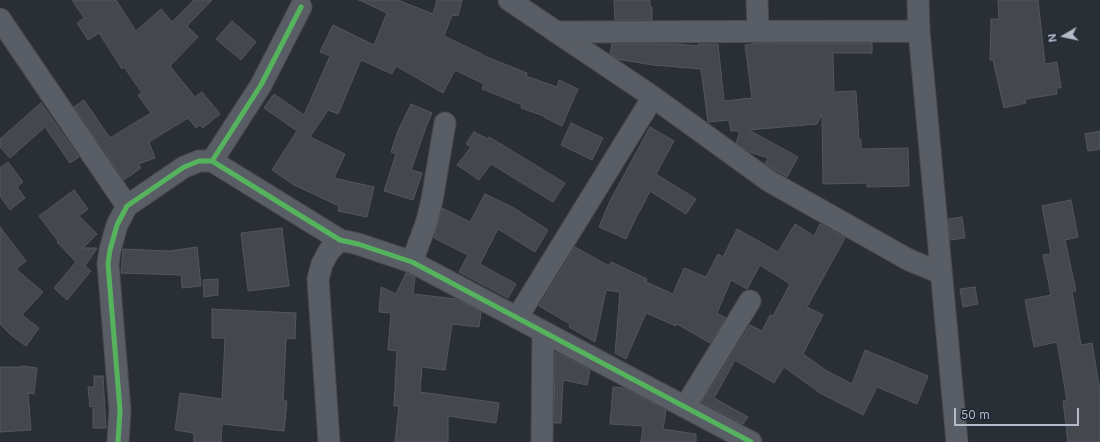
<!DOCTYPE html>
<html>
<head>
<meta charset="utf-8">
<style>
	body { margin:0 }
	#map { position:relative; width:1100px; height:442px; overflow:hidden; background:#2a2f36; font-family:Inter,sans-serif }
	canvas { display:block }
	.north { position:absolute; left:1044px; top:16px; width:40px; height:40px; -webkit-text-stroke:3px #1d2531; paint-order:stroke; rotate:261deg; font-size:11px; font-weight:700; line-height:16px; text-align:center; color:#b3bbc8 }
	.north::after { content:''; display:block; margin:auto; width:14px; height:18px; background:#b3bbc8; clip-path:polygon(50% 0,100% 100%,50% 72%,0 100%) }
	.scale { position:absolute; left:954px; top:408px; width:125px; height:18px; box-sizing:border-box; border:2px solid #b3bbc8; border-top:0; padding-left:5px; font-size:12px; line-height:14px; white-space:nowrap; color:#b3bbc8; -webkit-text-stroke:3px #1d2531; paint-order:stroke }
</style>
</head>
<body>
<div id="map">
<canvas width="1100" height="442"></canvas>
<div class="north">N</div>
<div class="scale">50 m</div>
</div>
<script>
const ctx = document.querySelector('canvas').getContext('2d');
ctx.lineJoin = 'round';
function paint(path, color) { ctx.fillStyle = color; ctx.fill(path, 'evenodd'); }
const shape = rows => new Path2D(rows.map(r => 'M' + r).join(''));
function stroke(path, color, width, dash) { ctx.strokeStyle = color; ctx.lineWidth = width; ctx.lineCap = dash ? 'butt' : 'round'; ctx.setLineDash(dash || []); ctx.stroke(path); }
const building = shape([
	[72,0,116,0,136,31,161,9,172,22,194,0,212,0,187,26,198,37,170,66,195,97,202,92,220,114,203,128,200,125,196,128,188,118,149,142,155,158,138,164,141,168,124,180,74,107,84,100,110,138,151,113,138,95,142,93,124,67,122,69,99,33,88,40,77,23,84,18,72,0],
	[359,0,398,0,433,14,437,0,462,0,458,16,452,15,444,36,482,54,482,55,527,73,526,76,557,87,559,80,578,89,562,126,544,117,544,116,521,108,522,105,482,89,484,84,455,70,443,93,396,66,392,74,361,60,338,114,328,110,310,137,345,154,334,178,374,187,367,217,338,211,339,206,294,185,272,170,297,131,264,108,274,94,304,115,330,56,320,52,333,25,374,45,387,13,359,0],
	[614,0,650,0,650,7,652,7,652,20,615,20,614,0],
	[998,0,1038,0,1045,64,1057,62,1061,88,1056,88,1057,94,1025,99,1026,103,1004,108,993,60,990,60,991,19,999,19,998,0],
	[232,21,256,42,241,60,216,39,232,21],
	[759,43,872,43,872,53,833,53,834,92,856,91,859,140,861,140,861,149,908,148,909,186,867,187,867,183,823,184,822,114,817,124,749,130,798,157,787,177,765,164,768,158,750,152,736,143,740,131,731,131,729,120,708,122,701,69,653,65,617,59,610,54,612,44,675,44,699,46,698,44,718,44,724,101,752,98,745,45,759,43],
	[41,103,79,157,70,163,45,127,10,158,0,147,0,139,41,103],
	[411,104,432,113,426,127,411,170,422,173,413,200,384,191,396,154,391,152,398,131,411,104],
	[571,123,603,138,592,160,561,145,571,123],
	[650,127,674,141,656,174,696,199,686,214,650,191,640,211,639,211,626,239,599,227,610,201,650,127],
	[1100,131,1100,149,1088,151,1085,134,1100,131],
	[474,132,488,139,489,137,565,183,553,202,491,164,479,180,457,165,471,147,466,144,474,132],
	[8,162,23,182,17,187,25,198,10,210,0,196,0,168,8,162],
	[74,190,88,209,79,216,97,234,83,248,97,248,85,266,91,271,67,300,54,288,76,262,57,242,58,241,39,216,74,190],
	[485,194,514,208,548,230,535,252,498,229,480,264,516,284,508,298,459,272,468,255,434,238,442,208,470,222,485,194],
	[1071,200,1078,237,1065,240,1076,291,1072,291,1081,345,1092,343,1100,391,1100,442,1068,442,1063,401,1067,400,1057,342,1034,347,1025,300,1051,295,1043,255,1051,254,1042,206,1071,200],
	[962,217,965,238,950,240,948,219,962,217],
	[795,224,814,236,820,224,845,238,807,307,823,315,803,354,827,371,852,384,865,350,928,376,917,404,877,387,863,415,820,393,784,367,774,383,735,360,714,398,748,417,743,424,702,402,750,325,762,331,770,315,773,316,790,284,760,265,747,289,731,280,717,313,726,318,710,343,677,324,676,326,646,313,626,359,615,353,620,292,606,290,595,342,569,327,570,324,539,306,575,247,609,266,611,262,647,279,646,282,673,294,684,268,706,277,718,254,723,257,737,229,778,252,795,224],
	[0,227,26,261,16,269,43,292,22,315,39,328,26,346,12,336,0,324,0,227],
	[282,228,289,286,248,291,241,233,282,228],
	[197,247,201,286,182,288,181,275,121,273,123,249,169,251,197,247],
	[406,273,415,277,413,294,456,299,481,312,479,327,452,324,445,370,422,367,420,392,499,403,496,423,448,416,448,442,395,442,399,406,394,406,397,351,388,350,391,313,379,312,381,287,396,294,406,273],
	[218,279,218,295,204,297,203,280,218,279],
	[975,287,978,304,963,307,960,289,975,287],
	[212,309,296,313,295,339,286,338,283,401,287,401,284,431,222,424,221,442,194,442,194,433,175,430,180,393,222,399,225,338,212,338,212,309],
	[555,352,590,370,587,385,563,380,561,423,554,423,555,352],
	[22,366,37,368,34,394,28,393,31,430,0,432,0,367,22,367,22,366],
	[94,376,103,376,106,428,93,428,93,406,90,407,88,387,94,387,94,376],
	[613,387,624,388,666,410,663,429,696,434,696,442,641,442,643,426,610,424,613,387]
]);
const minor = shape([
	[509,0,653,97,769,181,909,260,941,273],
	[757,0,758,31],
	[918,0,919,31,957,442],
	[0,19,127,206],
	[556,32,919,31],
	[212,161,340,240,358,244,412,262,751,442],
	[412,262,427,221,432,200,445,123],
	[517,318,653,97],
	[685,407,750,301],
	[118,442,120,410,108,264,110,250,117,225,127,206,184,167,199,161,212,161,261,85,301,7],
	[329,442,318,279,322,264,329,251,340,240],
	[542,442,543,332]
]);
const cycleway = shape([
	[212,161,340,240,358,244,412,262,751,442],
	[118,442,120,410,108,264,110,250,117,225,127,206,184,167,199,161,212,161,261,85,301,7]
]);
paint(building, '#44484e');
stroke(building, '#52565e', 1);
stroke(minor, '#484b51', 23);
stroke(minor, '#595d65', 21);
stroke(cycleway, '#56b35d', 5);
</script>
</body>
</html>
